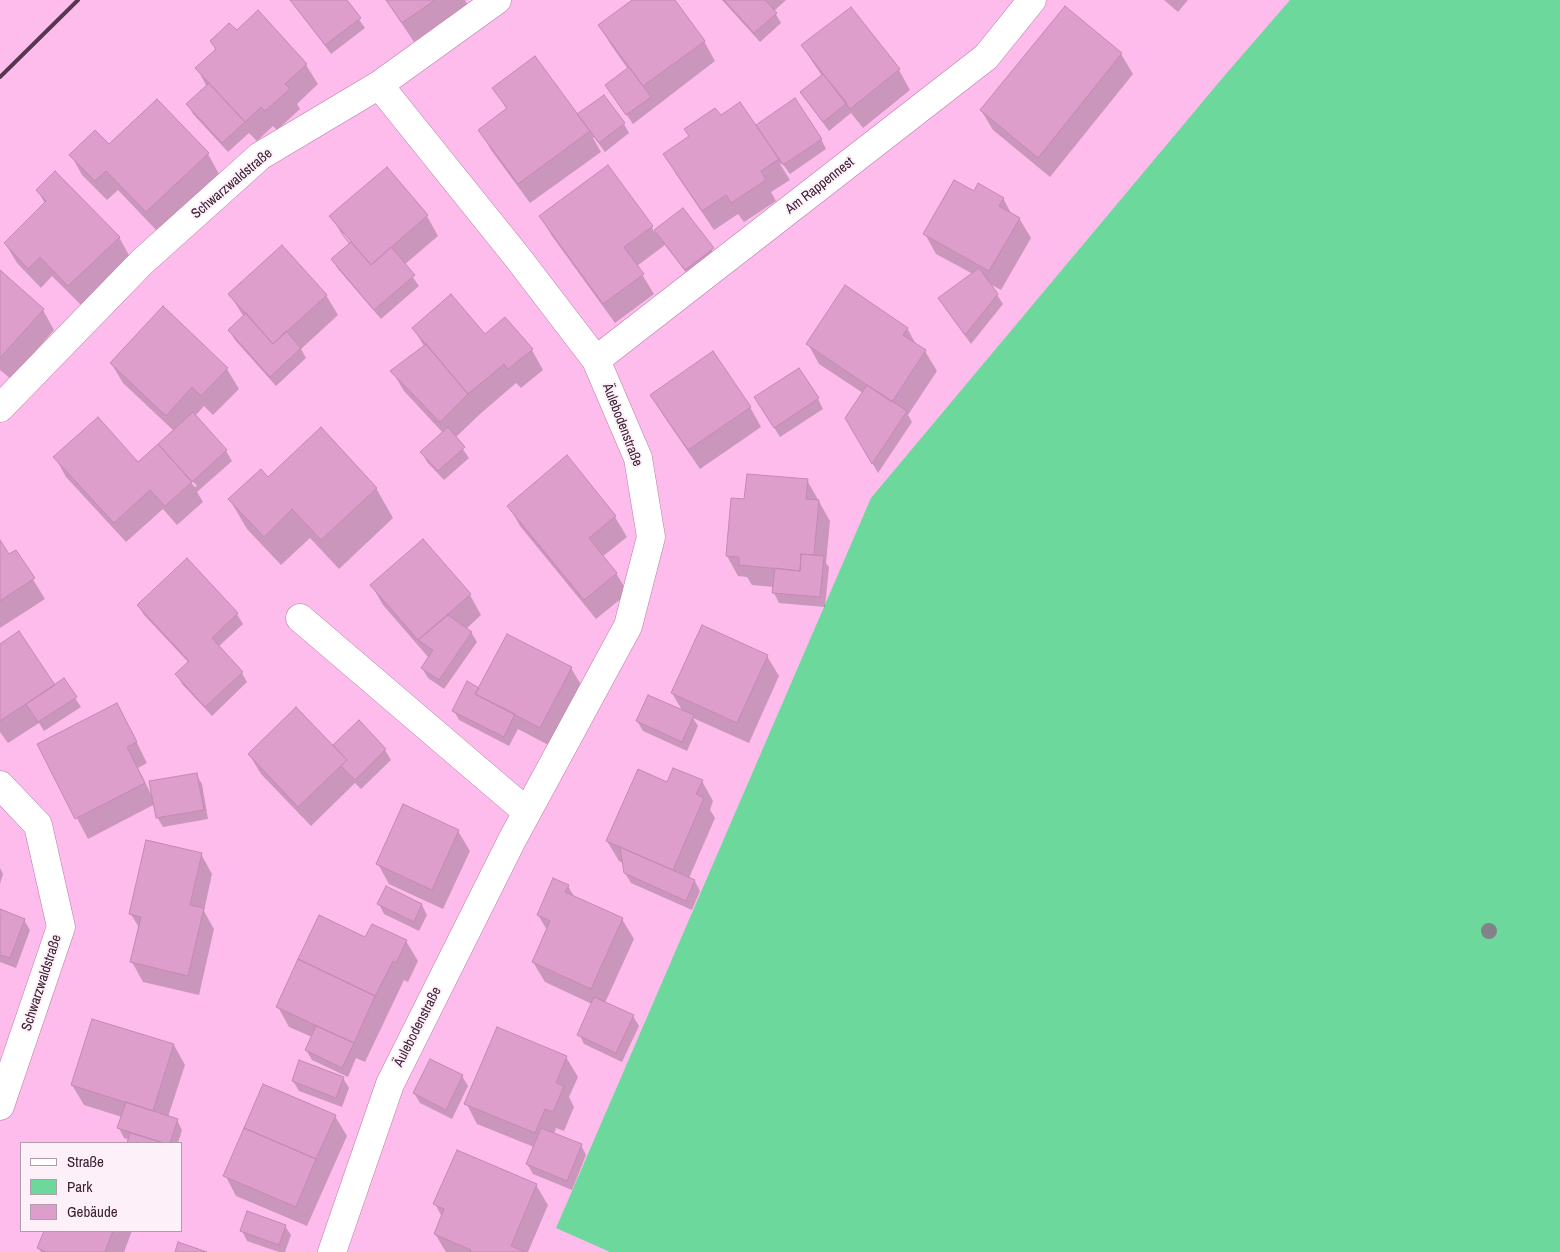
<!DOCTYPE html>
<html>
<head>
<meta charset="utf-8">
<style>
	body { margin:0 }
	#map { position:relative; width:1560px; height:1252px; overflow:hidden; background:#fdbceb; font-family:"Archivo Narrow",sans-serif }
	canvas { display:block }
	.legend { position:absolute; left:20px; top:1142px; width:162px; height:90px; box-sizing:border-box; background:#fef0f9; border:1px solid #b09daa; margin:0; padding:6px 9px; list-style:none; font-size:15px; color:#3a2133 }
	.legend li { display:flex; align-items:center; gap:10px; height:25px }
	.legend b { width:25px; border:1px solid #b09daa }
</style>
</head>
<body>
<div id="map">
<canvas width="1560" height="1252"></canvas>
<ul class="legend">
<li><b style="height:6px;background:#fff"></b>Straße</li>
<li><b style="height:14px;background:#6dd89c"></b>Park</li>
<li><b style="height:14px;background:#dd9ecc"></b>Gebäude</li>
</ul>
</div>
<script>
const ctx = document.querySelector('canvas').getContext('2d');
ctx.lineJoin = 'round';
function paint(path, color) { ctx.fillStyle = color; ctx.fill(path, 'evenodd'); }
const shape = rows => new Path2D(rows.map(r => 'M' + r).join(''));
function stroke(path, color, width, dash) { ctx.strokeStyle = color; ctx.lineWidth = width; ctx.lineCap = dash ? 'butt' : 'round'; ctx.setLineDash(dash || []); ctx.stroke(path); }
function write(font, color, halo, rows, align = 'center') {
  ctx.font = font + ' "Archivo Narrow",sans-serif'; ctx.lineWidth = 4; ctx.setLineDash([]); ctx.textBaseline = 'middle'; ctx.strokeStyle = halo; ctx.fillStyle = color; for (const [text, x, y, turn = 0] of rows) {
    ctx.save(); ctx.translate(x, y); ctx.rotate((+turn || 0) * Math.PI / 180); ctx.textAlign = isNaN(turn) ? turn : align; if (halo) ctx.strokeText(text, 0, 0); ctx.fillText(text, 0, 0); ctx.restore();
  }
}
const green = shape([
	[1290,0,1560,0,1560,1252,610,1252,556,1228,871,498,1225,75]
]);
const shadow = shape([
	[291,0,345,0,365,28,331,54],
	[386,0,465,0,468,5,414,42],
	[634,0,673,0,704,41,715,61,633,124,606,85,628,69,611,45,599,25],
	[722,0,786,0,774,11,781,23,760,42],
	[1164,0,1188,0,1178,12],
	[258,12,306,65,318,84,297,104,300,109,277,130,273,126,257,141,249,133,228,152,193,114,188,105,207,87,197,68,216,50,211,41,237,32],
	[802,46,899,70,910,90,863,128,851,113,829,131,801,93,822,76],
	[1121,54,1133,74,1050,177,993,130,981,110],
	[494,88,577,115,624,124,629,133,605,152,594,137,593,138,601,152,530,203,491,150,480,130,507,110],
	[720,116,759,131,761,130,821,139,826,149,790,174,782,163,780,164,790,180,771,192,776,201,744,222,738,214,714,230,676,174,665,154],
	[109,146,208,154,219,174,158,232,118,190,107,200,82,175,71,155],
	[387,169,427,216,438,236,404,265,419,286,381,319,338,269,332,259,350,245,343,236,331,216],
	[345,232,353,242,351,244,343,234],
	[38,190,119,237,130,257,81,305,52,276,41,288,17,263,5,243,45,204],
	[974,193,1003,198,1012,215,1019,218,1031,238,1001,290,990,284,1003,304,971,344,945,308,973,274,936,254,925,234],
	[683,210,718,259,691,279,665,245,637,266,654,294,615,323,552,236,540,216,652,227,654,232],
	[0,271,43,310,54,330,11,379,0,370],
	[230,295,326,295,338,315,301,349,306,358,276,386,235,340,229,330,244,317],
	[413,328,485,335,532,350,543,370,521,388,516,383,480,414,455,438,469,458,444,480,427,462,422,452,443,433,404,391,392,371,424,346],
	[907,328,917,346,925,351,937,371,908,415,912,422,878,473,846,418,863,393,819,364,808,344],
	[111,363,227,369,239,389,213,415,204,406,195,416,226,451,232,461,197,492,203,502,177,525,163,509,126,542,66,477,55,457,138,464,174,431,123,383],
	[163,452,167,452,197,486,195,487],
	[652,395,750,407,761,427,700,469,663,415],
	[818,399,823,409,780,437,761,407],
	[567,457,615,517,627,537,602,557,616,573,628,593,596,619,520,526,509,506],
	[268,478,376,488,393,518,339,569,310,538,281,565,247,529,230,500],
	[807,480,830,521,826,563,829,567,825,607,779,603,774,593,774,587,752,585,747,577,738,576,727,556,745,500],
	[0,543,9,556,16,552,45,599,0,628],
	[187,560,237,614,243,624,218,647,242,673,247,682,212,716,182,684,177,674,188,662,144,615,138,605],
	[372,586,470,595,481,615,466,629,471,632,477,642,444,689,428,678,422,668,429,658,383,605],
	[0,645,54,686,75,698,81,707,44,731,39,723,8,743,0,732],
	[767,656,779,676,749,743,693,718,698,726,687,751,643,731,637,721,683,712,672,693],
	[571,668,583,688,552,747,518,729,509,746,459,720,454,711,479,689],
	[359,722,385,750,391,760,361,789,355,783,311,826,261,774,249,754,333,747],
	[128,725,147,763,138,768,153,798,196,774,202,784,208,819,163,827,157,817,155,804,88,839,38,744],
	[702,781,713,801,710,810,715,818,689,878,695,881,700,891,692,910,631,883,625,873,623,863,619,861,607,841],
	[458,831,470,851,443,909,389,884,378,864],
	[201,854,212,874,204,911,214,929,199,995,143,982,132,962,140,929,130,913],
	[0,868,3,874,0,884],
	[568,886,575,898,622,919,634,939,605,1003,633,1016,639,1026,622,1062,584,1044,579,1034,592,1004,545,982,533,962,547,930,538,915],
	[379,904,422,905,427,915,419,931,384,914],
	[0,911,24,920,30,930,16,968,0,962],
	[366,939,406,941,418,961,408,982,404,980,365,1062,356,1058,348,1077,312,1060,306,1050,312,1037,289,1027,278,1007],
	[174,1045,185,1065,168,1117,177,1120,182,1130,178,1143,128,1143,130,1140,124,1138,119,1128,122,1117,84,1105,72,1085],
	[566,1057,578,1077,569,1097,574,1107,564,1131,556,1128,554,1134,581,1145,586,1155,572,1190,533,1174,527,1164,534,1147,477,1124,466,1103],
	[462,1076,468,1086,452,1119,420,1103,414,1093],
	[343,1078,349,1088,342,1107,299,1091,293,1081],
	[335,1116,347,1136,307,1226,236,1196,225,1175],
	[536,1185,548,1205,528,1252,446,1252,435,1234,442,1217,435,1204],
	[285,1226,291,1235,285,1252,279,1252,247,1241,242,1231],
	[45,1231,132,1231,124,1252,41,1252,38,1248]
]);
const building = shape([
	[290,0,347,0,361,18,325,45,290,0],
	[386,0,435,0,402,23,386,0],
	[632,0,675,0,705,41,643,86,598,25,632,0],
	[724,0,765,0,777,13,754,33,724,0],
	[1065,6,1122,53,1038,158,980,110,1065,6],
	[851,7,900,69,850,109,801,45,851,7],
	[258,10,307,64,285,84,290,89,265,111,261,107,245,122,195,68,216,49,210,41,229,23,237,30,258,10],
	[535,56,590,131,518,184,478,130,507,108,492,88,535,56],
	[629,67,651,97,626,115,605,85,629,67],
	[823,74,847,103,823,122,800,92,823,74],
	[209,83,245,122,222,143,186,104,209,83],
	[604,95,625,123,599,143,577,114,604,95],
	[795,98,822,139,783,165,756,125,795,98],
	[157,99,209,153,146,212,106,171,95,181,69,155,95,130,109,144,157,99],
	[740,102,779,159,761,171,766,180,731,203,726,195,702,211,663,154,689,136,684,129,715,108,721,115,740,102],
	[608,165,653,226,624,247,644,274,603,304,539,216,608,165],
	[387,167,428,215,371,265,329,216,387,167],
	[55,171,120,237,68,286,40,257,28,269,4,243,46,201,36,190,55,171],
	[954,180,974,191,978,183,1004,198,999,206,1020,218,989,271,923,234,954,180],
	[683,208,714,248,685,270,654,230,683,208],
	[351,242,371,265,391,247,415,275,374,310,331,259,351,242],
	[282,245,327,295,273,344,228,294,282,245],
	[979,268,998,294,965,335,938,298,979,268],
	[0,270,44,309,0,358,0,270],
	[845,285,908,328,903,335,926,350,892,402,806,344,845,285],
	[451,294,485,334,505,317,533,349,508,369,504,364,468,394,412,328,451,294],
	[163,306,228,368,201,396,192,387,166,416,110,363,163,306],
	[246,313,273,344,286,331,301,348,270,377,228,330,246,313],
	[426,344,468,394,440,422,390,371,426,344],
	[713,351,751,407,688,450,650,395,713,351],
	[799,368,819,398,774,428,754,397,799,368],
	[867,385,907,411,872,464,845,418,867,385],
	[193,412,227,450,192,482,158,444,193,412],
	[98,417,138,462,158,444,192,482,165,506,150,490,114,523,53,457,98,417],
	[321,427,377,488,321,540,292,509,264,537,228,499,261,469,268,477,321,427],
	[448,427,465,447,438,471,420,452,448,427],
	[567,455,616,516,589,538,617,573,584,600,507,506,567,455],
	[747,474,808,479,806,499,819,500,814,555,801,554,800,571,739,565,739,557,726,556,731,498,744,499,747,474],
	[423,539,471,594,418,640,370,585,423,539],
	[0,540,9,554,16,550,35,578,0,601,0,540],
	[801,554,824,556,820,597,772,593,775,568,800,571,801,554],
	[187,558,238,613,212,638,243,672,205,707,175,674,189,661,137,605,187,558],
	[448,615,472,632,439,680,421,668,433,650,418,640,448,615],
	[702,625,768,655,737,723,671,693,702,625],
	[19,631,55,685,0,721,0,644,19,631],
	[507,634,572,667,540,728,475,694,507,634],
	[64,678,77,697,38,722,26,704,64,678],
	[467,681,479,688,475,694,515,714,504,737,452,711,467,681],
	[648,695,694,715,682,742,636,721,648,695],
	[117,703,137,742,127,747,145,783,75,819,37,744,117,703],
	[296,707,347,760,298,807,248,754,296,707],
	[359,720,386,749,355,780,341,766,347,760,333,745,359,720],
	[673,768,703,780,696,794,704,798,673,870,606,841,638,769,667,782,673,768],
	[197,773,204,810,156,818,149,781,197,773],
	[403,804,459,830,432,890,376,864,403,804],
	[146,840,202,853,190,905,204,908,188,976,130,962,141,917,129,914,146,840],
	[620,847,695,880,686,901,624,873,620,847],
	[553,878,569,885,565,892,623,918,591,989,532,962,550,921,537,915,553,878],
	[386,886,422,904,414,922,377,904,386,886],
	[0,909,25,919,10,958,0,955,0,909],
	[319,915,365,937,372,924,407,940,396,963,393,961,375,996,298,959,319,915],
	[298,959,375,996,354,1043,276,1007,298,959],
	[594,997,634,1015,616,1053,577,1035,594,997],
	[92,1019,174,1044,153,1111,71,1085,92,1019],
	[316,1026,354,1043,342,1068,305,1050,316,1026],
	[497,1027,567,1056,556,1083,564,1086,553,1112,545,1109,535,1133,464,1104,497,1027],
	[430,1059,463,1075,446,1110,413,1093,430,1059],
	[299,1060,344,1077,336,1098,292,1081,299,1060],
	[263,1084,336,1115,316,1159,244,1128,263,1084],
	[126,1102,178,1119,170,1143,164,1143,117,1128,126,1102],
	[244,1128,316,1159,296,1207,223,1176,244,1128],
	[541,1128,582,1144,567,1181,526,1164,541,1128],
	[130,1133,164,1143,127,1143,130,1133],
	[457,1150,537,1184,511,1246,525,1252,470,1252,471,1250,434,1234,444,1209,433,1204,457,1150],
	[247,1211,286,1225,279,1245,240,1231,247,1211],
	[44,1231,113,1231,105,1252,46,1252,37,1248,44,1231],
	[178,1242,207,1252,175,1252,178,1242]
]);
const minor = shape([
	[596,360,986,57,1032,0],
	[0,408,142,262,260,156,379,85,497,0],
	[300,618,527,812],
	[0,785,38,825,61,927,0,1106],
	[332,1252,390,1084,512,840,628,626,651,537,638,458,596,360,518,258,379,85]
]);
const rail = shape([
	[0,77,78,0]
]);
const trees = [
	[1489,931]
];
const streetNames = [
	["Schwarzwaldstraße",232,184,-40],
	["Am Rappennest",820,186,-38],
	["Äulebodenstraße",622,425,69],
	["Schwarzwaldstraße",42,983,-72],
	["Äulebodenstraße",418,1027,-63]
];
paint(green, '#6dd89c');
paint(shadow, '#0003');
paint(building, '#dd9ecc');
stroke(building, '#c587b4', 1);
stroke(minor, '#b97ca8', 29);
stroke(minor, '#fff', 28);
stroke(rail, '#56374d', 4);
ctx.fillStyle = '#828388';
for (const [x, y] of trees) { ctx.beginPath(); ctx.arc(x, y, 8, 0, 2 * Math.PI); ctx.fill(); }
write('14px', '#3a2133', '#fef0f9', streetNames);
</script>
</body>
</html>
